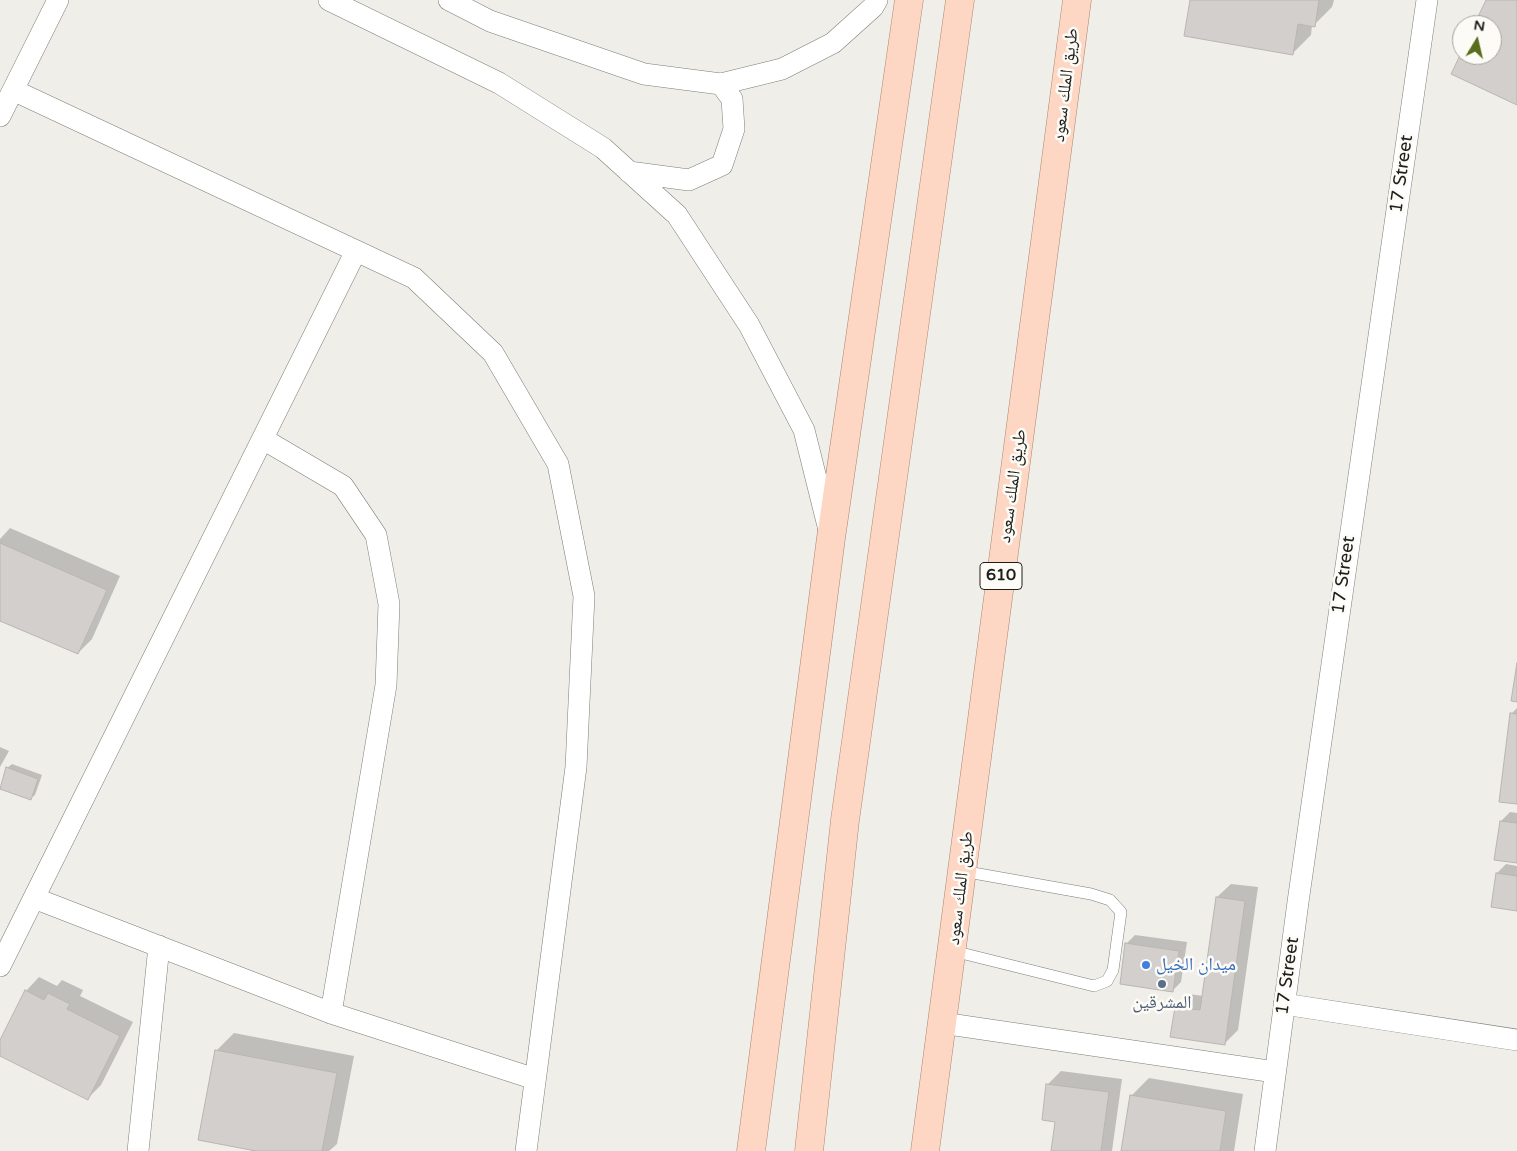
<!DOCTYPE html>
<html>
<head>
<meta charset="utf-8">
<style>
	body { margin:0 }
	#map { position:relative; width:1517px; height:1151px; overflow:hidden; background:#efeee9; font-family:"Varela Round",sans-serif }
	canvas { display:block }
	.north { position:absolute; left:1452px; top:15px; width:50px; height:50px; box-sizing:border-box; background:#fdfbf6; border:1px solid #a4a39f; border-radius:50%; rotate:9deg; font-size:14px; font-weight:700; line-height:20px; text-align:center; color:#1e1e1c }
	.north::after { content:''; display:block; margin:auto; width:18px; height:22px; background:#586c1b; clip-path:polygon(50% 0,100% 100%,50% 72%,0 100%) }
</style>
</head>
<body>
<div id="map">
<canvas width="1517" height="1151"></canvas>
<div class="north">N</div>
</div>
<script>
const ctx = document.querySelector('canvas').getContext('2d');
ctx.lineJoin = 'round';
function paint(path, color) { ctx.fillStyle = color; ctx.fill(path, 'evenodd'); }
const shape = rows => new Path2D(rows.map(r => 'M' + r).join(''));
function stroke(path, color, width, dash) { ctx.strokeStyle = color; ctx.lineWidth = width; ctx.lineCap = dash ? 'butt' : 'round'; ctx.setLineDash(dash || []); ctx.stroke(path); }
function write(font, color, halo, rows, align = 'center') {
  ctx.font = font + ' "Varela Round","Noto Naskh Arabic",sans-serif'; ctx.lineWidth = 5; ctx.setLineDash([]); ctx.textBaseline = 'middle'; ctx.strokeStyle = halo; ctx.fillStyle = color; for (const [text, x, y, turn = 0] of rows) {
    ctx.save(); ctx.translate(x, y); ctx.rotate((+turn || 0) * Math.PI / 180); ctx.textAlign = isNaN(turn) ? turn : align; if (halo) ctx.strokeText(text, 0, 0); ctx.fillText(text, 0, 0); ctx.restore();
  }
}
const shadow = shape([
	[1191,0,1334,0,1332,7,1314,25,1312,25,1311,35,1293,53],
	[10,528,120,576,92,639,78,653,0,619,0,539],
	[1517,708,1517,803,1511,714],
	[0,747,9,751,0,767],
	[12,764,42,775,35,795,30,799,0,788,7,768],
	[1510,812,1517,813,1517,862,1501,821],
	[1506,864,1517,866,1517,910,1497,873],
	[1231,884,1258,887,1238,1030,1225,1043,1176,1007,1189,994,1203,996,1217,897],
	[1135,935,1187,942,1181,982,1172,991,1126,944],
	[39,977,57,986,62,980,83,990,80,996,133,1022,101,1085,88,1098,0,1055,0,1043,26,991],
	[234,1033,354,1056,337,1144,329,1151,263,1151,216,1051],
	[1061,1071,1122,1079,1112,1151,1052,1151,1056,1121,1047,1085],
	[1149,1078,1243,1094,1234,1151,1122,1151,1131,1096]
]);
const building = shape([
	[1190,0,1319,0,1315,27,1298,24,1293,55,1184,36,1190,0],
	[1486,0,1517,0,1517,105,1451,74,1462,51,1462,55,1492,55,1492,25,1474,25,1486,0],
	[0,543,107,590,78,654,0,621,0,543],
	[1517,663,1517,702,1511,701,1517,663],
	[1510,713,1517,714,1517,804,1499,802,1510,713],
	[6,767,38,779,31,800,0,789,6,767],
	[1500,821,1517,823,1517,863,1494,860,1500,821],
	[1496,873,1517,876,1517,911,1491,907,1496,873],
	[1216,897,1245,901,1225,1045,1170,1037,1175,1007,1200,1010,1216,897],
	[1125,943,1179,951,1173,992,1120,984,1125,943],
	[25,990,44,1000,48,993,70,1004,67,1009,120,1036,88,1100,0,1056,0,1040,25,990],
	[215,1050,337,1073,322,1151,256,1151,198,1140,215,1050],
	[1046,1084,1109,1092,1101,1151,1051,1151,1055,1122,1042,1120,1046,1084],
	[1130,1095,1226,1111,1220,1151,1121,1151,1130,1095]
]);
const service = shape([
	[953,951,1094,986,1107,981,1113,970,1121,912,1110,900,1091,894,962,871]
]);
const minor = shape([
	[329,0,499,83,603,148,677,215,749,325,804,430,829,530],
	[449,0,490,21,644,74,721,84,782,69,833,43,873,7,877,0],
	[13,90,414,278,493,353,558,464,584,596,576,767,526,1151],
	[0,116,58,0],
	[629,172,689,180,722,165,734,129,732,99,721,84],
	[263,439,343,486,376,535,389,604,386,685,331,1013],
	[34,898,331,1013,535,1079],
	[0,966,356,251],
	[1284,1004,1517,1040],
	[942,1023,1275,1072],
	[138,1151,159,946],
	[1265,1151,1298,902,1427,0]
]);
const primary = shape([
	[751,1151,831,538,909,0],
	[809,1151,845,820,960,0],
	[925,1151,1077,0]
]);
const markers = [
	[1146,965,5,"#3f7fe0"],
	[1162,984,5,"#5c6f8a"]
];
const shields = [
	[1001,576,42]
];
const shieldNames = [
	["610",1001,576]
];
const streetNames = [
	["طريق الملك سعود",1066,85,-83],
	["17 Street",1402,174,-82],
	["طريق الملك سعود",1013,486,-82],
	["17 Street",1344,575,-82],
	["طريق الملك سعود",961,888,-83],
	["17 Street",1288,976,-82]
];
const shopNames = [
	["ميدان الخيل",1156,965]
];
const serviceNames = [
	["المشرقين",1162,1003]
];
paint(shadow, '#0003');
paint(building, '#d3cfcc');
stroke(building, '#b9b5b2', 1);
stroke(service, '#7e7d78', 12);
stroke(minor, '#7e7d78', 22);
stroke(primary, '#ae856f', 29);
stroke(service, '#fff', 11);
stroke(minor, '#fff', 21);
stroke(primary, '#fdd7c3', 28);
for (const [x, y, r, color] of markers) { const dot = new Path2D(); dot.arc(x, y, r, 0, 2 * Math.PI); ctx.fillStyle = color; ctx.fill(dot); stroke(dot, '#fdfbf6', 2); }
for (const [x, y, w] of shields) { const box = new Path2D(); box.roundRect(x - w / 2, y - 13.5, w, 27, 4); ctx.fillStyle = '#fdfbf6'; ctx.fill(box); stroke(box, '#1e1e1c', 1); }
write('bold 16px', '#1e1e1c', null, shieldNames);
write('18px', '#1e1e1c', '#fdfbf6', streetNames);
write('18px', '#366cbe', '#fdfbf6', shopNames, 'left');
write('18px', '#4e5e75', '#fdfbf6', serviceNames);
</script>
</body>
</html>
